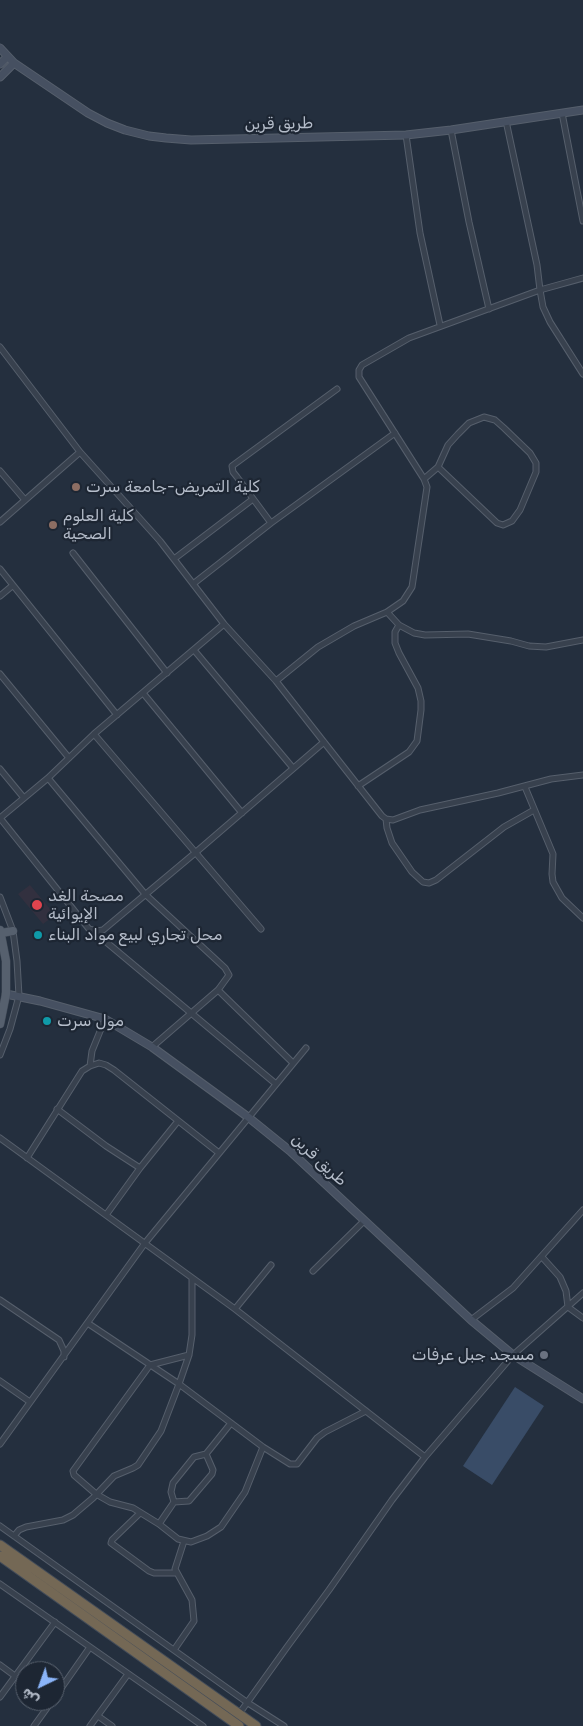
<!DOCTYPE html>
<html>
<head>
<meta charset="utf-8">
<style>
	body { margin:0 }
	#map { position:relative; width:583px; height:1726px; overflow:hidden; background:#242f3e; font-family:Rubik,"Noto Sans Arabic",sans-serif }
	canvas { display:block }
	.north { position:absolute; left:15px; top:1661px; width:50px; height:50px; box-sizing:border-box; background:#1d2633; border:1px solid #59626f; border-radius:50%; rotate:222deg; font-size:14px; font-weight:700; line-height:20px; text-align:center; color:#b4bcc9 }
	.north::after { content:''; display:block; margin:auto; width:18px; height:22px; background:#8ab4f8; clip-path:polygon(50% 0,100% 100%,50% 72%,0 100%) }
</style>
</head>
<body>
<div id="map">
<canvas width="583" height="1726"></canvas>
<div class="north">ش</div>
</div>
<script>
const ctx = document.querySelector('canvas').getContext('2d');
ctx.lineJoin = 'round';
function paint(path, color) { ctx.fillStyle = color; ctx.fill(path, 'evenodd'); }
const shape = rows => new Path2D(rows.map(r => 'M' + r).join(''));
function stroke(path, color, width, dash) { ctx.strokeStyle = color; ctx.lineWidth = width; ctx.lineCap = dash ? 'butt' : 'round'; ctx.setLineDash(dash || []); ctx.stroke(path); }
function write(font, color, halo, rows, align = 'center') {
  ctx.font = font + ' Rubik,"Noto Sans Arabic",sans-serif'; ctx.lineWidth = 4.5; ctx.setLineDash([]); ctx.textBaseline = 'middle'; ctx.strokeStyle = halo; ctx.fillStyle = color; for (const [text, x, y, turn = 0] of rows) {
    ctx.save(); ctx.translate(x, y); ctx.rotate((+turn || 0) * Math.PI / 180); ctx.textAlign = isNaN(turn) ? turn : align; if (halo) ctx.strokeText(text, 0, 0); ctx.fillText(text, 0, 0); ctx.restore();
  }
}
const medical = shape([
	[30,885,55,915,43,924,18,894]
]);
const water = shape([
	[515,1387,544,1406,492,1485,463,1466]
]);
const street = shape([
	[562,113,583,221],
	[451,130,469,222,489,309],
	[406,135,420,233,440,325],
	[583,278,540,290,543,307,550,322,583,374],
	[0,347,80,452,160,541,224,624,276,681,382,816,386,819,393,820,420,810,498,793,551,779,583,775],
	[0,471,25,500],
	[424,479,438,467,448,445,458,434,469,423,484,417,495,420,504,428,530,453,536,463,536,472,520,510,512,521,503,525,497,523,438,467],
	[0,522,80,452],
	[271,523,237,477,233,472,232,466,337,389],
	[73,553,167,673],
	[174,559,253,499],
	[0,569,117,715],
	[193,584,271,523,395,433],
	[0,596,12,586],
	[387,612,399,625,414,633,425,635,468,634,511,641,529,646,546,647,583,640],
	[194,650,293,768],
	[0,674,69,758],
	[276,681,318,647,354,626,387,612,403,601,412,587,427,487,424,479,359,377,359,370,362,365,409,338,540,290,537,265,506,121],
	[143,693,242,813],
	[94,734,261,929],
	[0,769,24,798],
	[48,778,145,894,225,968,229,975,218,990,152,1047],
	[358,786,409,752,417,741,421,710,421,701,418,688,399,653,395,643,395,632,399,625],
	[525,787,553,854,552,874,553,882,562,898,583,918],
	[0,818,89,929,97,931,103,930,195,853,324,742],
	[0,818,48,778,94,734,224,624],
	[386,819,387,828,392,843,412,872,423,882,429,883,436,880,504,827,534,810],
	[0,897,13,931,17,961,19,996,10,1029,0,1055],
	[97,931,105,941,276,1084],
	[218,990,293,1063],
	[90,1066,92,1051,105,1019],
	[57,1109,106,1146,140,1168,178,1121],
	[0,1138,235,1309,425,1457],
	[27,1158,82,1071,90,1066,99,1063,106,1065,114,1070,219,1153],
	[106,1215,140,1168],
	[542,1257,560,1277,566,1291,568,1307,583,1318],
	[313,1271,364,1221],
	[0,1300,59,1340,64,1351,64,1357],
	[235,1309,271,1265],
	[471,1320,513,1288,583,1210],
	[89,1324,179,1384,189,1355,192,1335,192,1278],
	[189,1355,150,1365,73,1471,74,1475,96,1494,110,1502,133,1508,159,1524,178,1539,191,1542,207,1536,221,1527,245,1492,263,1447],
	[0,1381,30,1402],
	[0,1444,145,1243,306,1048],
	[174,1502,189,1501,212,1474,213,1470,206,1454],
	[140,1513,112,1540,111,1543,149,1571,154,1573,177,1573],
	[159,1524,174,1502,171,1492,173,1483,194,1457,206,1454,231,1423],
	[0,1526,248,1703,284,1726],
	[14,1536,19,1530,26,1527,63,1520,73,1515,93,1498,114,1476,133,1468,138,1465,161,1431,179,1384,263,1447,290,1464,297,1464,317,1438,325,1432,366,1411],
	[0,1584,203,1726],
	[174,1650,194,1621,192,1600,175,1569,184,1541],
	[0,1665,15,1676],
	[0,1697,55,1622],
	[55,1697,90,1647],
	[239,1714,287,1647,329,1590,392,1500,425,1457,513,1355,583,1293],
	[98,1716,112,1726],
	[34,1726,52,1701],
	[90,1726,128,1674]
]);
const secondary = shape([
	[0,48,14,63,88,113,107,123,125,130,149,136,166,138,191,140,406,135,451,130,583,110],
	[0,64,7,57],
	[0,77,14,63],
	[6,994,40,1001,105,1019,152,1047,248,1117,290,1151,471,1320,513,1355,583,1399]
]);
const primary = shape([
	[0,930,6,961,6,994,0,1024],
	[1,933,13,931]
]);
const highway = shape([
	[0,1545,256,1726],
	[0,1556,239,1726]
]);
const markers = [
	[76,487,5,"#8d6e63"],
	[53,525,5,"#8d6e63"],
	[37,905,6,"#e0444e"],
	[38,935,5,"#0f9aa8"],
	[47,1021,5,"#0f9aa8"],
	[544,1355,5,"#6b7280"]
];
const streetNames = [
	["طريق قرين",279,124,-1],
	["طريق قرين",319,1160,43]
];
const poiNames = [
	["كلية التمريض-جامعة سرت",86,487],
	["كلية العلوم",63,516],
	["الصحية",63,534],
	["مصحة الغد",48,896],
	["الإيوائية",48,914],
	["محل تجاري لبيع مواد البناء",48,935],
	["مول سرت",57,1021],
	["مسجد جبل عرفات",534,1355,"right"]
];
paint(medical, '#32303f');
paint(water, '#394c67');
stroke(street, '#565f6c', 7);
stroke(secondary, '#565f6c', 9);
stroke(primary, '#414a57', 9);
stroke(highway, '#434c59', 11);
stroke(street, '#38414e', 5);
stroke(secondary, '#465061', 7);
stroke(primary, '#56606e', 8);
stroke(highway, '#746855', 9);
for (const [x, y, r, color] of markers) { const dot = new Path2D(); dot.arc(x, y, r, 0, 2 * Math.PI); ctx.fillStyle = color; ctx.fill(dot); stroke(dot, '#1d2633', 2); }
write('16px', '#b4bcc9', '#1d2633', streetNames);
write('16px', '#b4bcc9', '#1d2633', poiNames, 'left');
</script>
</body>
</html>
